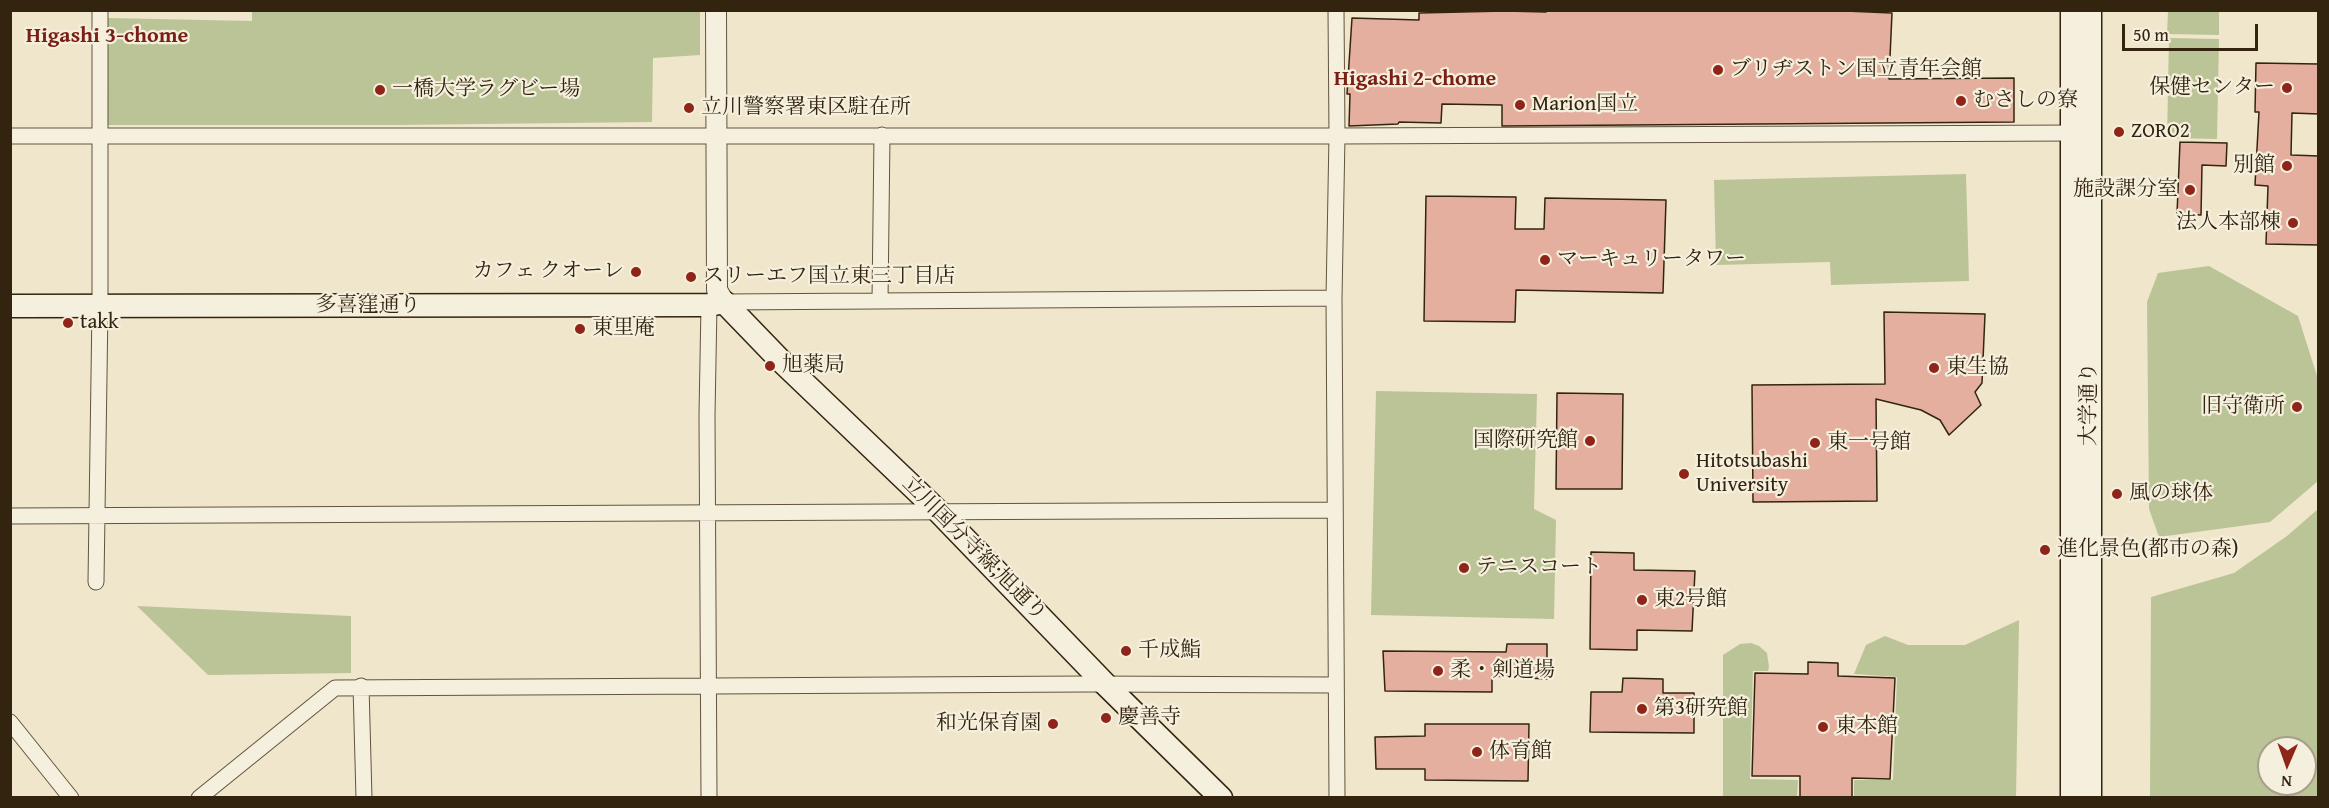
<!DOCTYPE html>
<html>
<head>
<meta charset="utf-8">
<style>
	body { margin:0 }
	#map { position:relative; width:2329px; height:808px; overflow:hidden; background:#f0e6cb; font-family:"Gentium Book Plus",serif }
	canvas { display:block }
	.frame { position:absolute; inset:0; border:12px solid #332410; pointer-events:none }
	.north { position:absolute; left:2257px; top:736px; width:60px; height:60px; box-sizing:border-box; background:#f5efdd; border:2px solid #a79e8b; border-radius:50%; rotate:182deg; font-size:16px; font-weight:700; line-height:24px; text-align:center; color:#332410 }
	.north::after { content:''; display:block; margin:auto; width:21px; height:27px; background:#8f2418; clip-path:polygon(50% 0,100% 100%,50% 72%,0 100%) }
	.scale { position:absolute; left:2122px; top:24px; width:136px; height:27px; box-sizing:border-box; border:3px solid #332410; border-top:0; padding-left:8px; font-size:18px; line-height:21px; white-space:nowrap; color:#332410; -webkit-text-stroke:4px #f5efdd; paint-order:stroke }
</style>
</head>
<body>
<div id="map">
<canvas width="2329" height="808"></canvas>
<div class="frame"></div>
<div class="north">N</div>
<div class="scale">50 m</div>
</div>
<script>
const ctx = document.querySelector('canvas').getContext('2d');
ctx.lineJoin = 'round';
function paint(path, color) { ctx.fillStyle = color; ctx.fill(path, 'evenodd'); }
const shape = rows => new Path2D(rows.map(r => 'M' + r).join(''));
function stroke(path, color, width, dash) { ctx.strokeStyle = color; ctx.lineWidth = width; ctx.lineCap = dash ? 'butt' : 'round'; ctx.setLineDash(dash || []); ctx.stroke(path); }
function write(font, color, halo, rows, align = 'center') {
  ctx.font = font + ' "Gentium Book Plus","Noto Serif JP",serif'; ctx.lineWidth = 4.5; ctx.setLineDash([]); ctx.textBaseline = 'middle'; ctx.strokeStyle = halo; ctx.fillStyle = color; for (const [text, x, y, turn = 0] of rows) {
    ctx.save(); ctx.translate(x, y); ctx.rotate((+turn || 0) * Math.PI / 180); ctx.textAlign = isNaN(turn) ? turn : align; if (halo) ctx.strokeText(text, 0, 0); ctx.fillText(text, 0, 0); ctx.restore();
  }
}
const green = shape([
	[252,11,700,11,700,55,653,58,652,122,398,125,108,125,108,18,252,21],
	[2168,11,2219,11,2219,35,2167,34],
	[2169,38,2219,39,2217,139,2167,138],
	[1966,174,1969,281,1831,285,1830,262,1716,265,1714,180],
	[2209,266,2298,316,2318,379,2318,481,2270,522,2159,537,2149,509,2147,302,2158,273],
	[1376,391,1537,394,1534,509,1556,520,1554,619,1371,615],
	[2318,509,2318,797,2150,797,2151,597,2234,573,2287,536],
	[2269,748,2305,748,2305,784,2269,784],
	[137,606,351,616,351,673,208,675],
	[2019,620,2016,797,1854,797,1854,780,1893,780,1897,677,1854,674,1866,645,1885,636,1908,645,1965,645],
	[1751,643,1759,646,1767,653,1769,667,1768,671,1753,671,1750,779,1798,780,1797,797,1723,797,1723,655,1740,644]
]);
const building = shape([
	[1547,10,1822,10,1892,13,1889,79,2014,78,2014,122,1502,126,1502,105,1442,104,1441,123,1399,122,1398,124,1349,126,1350,94,1347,94,1352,18,1419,20,1419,13,1505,11,1546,12,1547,10],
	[2256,63,2319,64,2319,114,2292,113,2291,155,2319,156,2319,245,2266,244,2268,186,2255,185,2259,112,2255,112,2256,63],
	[2180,142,2227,143,2226,166,2202,165,2201,215,2177,214,2180,142],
	[1426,196,1516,197,1515,229,1544,229,1545,198,1666,200,1663,293,1516,290,1515,322,1424,321,1426,196],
	[1884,312,1985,314,1982,383,1975,392,1981,405,1949,435,1940,420,1921,410,1876,399,1877,501,1753,502,1752,385,1885,384,1884,312],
	[1557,393,1623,394,1622,489,1556,489,1557,393],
	[1591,552,1634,553,1634,570,1695,571,1692,631,1637,630,1637,650,1590,649,1591,552],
	[1507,644,1547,644,1547,679,1492,676,1492,692,1385,691,1383,651,1506,652,1507,644],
	[1808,662,1838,663,1838,676,1895,678,1890,779,1852,778,1852,798,1800,798,1800,776,1752,776,1755,673,1808,674,1808,662],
	[1623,678,1663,679,1663,693,1694,693,1694,733,1590,732,1591,692,1622,692,1623,678],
	[1425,724,1529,724,1528,781,1425,780,1425,769,1376,769,1375,737,1425,736,1425,724]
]);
const minor = shape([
	[1336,10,1337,136,1334,298,1337,798],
	[10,136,1337,136,2079,133],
	[880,301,882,135],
	[724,302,1334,298],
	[10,516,1335,510],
	[96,582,100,307,100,10],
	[361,686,364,798],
	[10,722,71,798],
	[199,798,335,688,1087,684,1335,685],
	[709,798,707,415,709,305]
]);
const tertiary = shape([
	[716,10,717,290,724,302]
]);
const secondary = shape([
	[10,306,709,305,724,302,779,359,939,512,1105,684,1221,798],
	[2072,798,2072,10],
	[2090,798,2090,10]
]);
const markers = [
	[1718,70,6,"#8f2418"],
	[2287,88,6,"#8f2418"],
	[380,90,6,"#8f2418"],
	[1961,101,6,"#8f2418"],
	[1520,105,6,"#8f2418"],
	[689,108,6,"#8f2418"],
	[2119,132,6,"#8f2418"],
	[2287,166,6,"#8f2418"],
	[2190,190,6,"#8f2418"],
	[2293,223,6,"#8f2418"],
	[1545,260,6,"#8f2418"],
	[636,272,6,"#8f2418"],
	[691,277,6,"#8f2418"],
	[68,323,6,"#8f2418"],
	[580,329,6,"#8f2418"],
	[770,366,6,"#8f2418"],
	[1934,368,6,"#8f2418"],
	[2297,407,6,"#8f2418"],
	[1590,441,6,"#8f2418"],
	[1815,443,6,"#8f2418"],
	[1684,474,6,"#8f2418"],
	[2117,494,6,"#8f2418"],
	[2045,550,6,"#8f2418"],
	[1464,568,6,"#8f2418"],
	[1642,600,6,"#8f2418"],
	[1126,651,6,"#8f2418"],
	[1438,671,6,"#8f2418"],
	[1642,709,6,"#8f2418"],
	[1106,718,6,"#8f2418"],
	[1053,724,6,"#8f2418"],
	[1823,727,6,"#8f2418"],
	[1477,752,6,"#8f2418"]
];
const poiNames = [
	["ブリヂストン国立青年会館",1730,70],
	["保健センター",2275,88,"right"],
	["一橋大学ラグビー場",392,90],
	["むさしの寮",1973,101],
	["Marion国立",1532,105],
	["立川警察署東区駐在所",701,108],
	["ZORO2",2131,132],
	["別館",2275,166,"right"],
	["施設課分室",2178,190,"right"],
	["法人本部棟",2281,223,"right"],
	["マーキュリータワー",1557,260],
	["カフェ クオーレ",624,272,"right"],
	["スリーエフ国立東三丁目店",703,277],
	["takk",80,323],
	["東里庵",592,329],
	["旭薬局",782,366],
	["東生協",1946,368],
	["旧守衛所",2285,407,"right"],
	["国際研究館",1578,441,"right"],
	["東一号館",1827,443],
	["Hitotsubashi",1696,462],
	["University",1696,486],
	["風の球体",2129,494],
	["進化景色(都市の森)",2057,550],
	["テニスコート",1476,568],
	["東2号館",1654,600],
	["千成鮨",1138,651],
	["柔・剣道場",1450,671],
	["第3研究館",1654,709],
	["慶善寺",1118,718],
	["和光保育園",1041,724,"right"],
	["東本館",1835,727],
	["体育館",1489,752]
];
const streetNames = [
	["多喜窪通り",368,306],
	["大学通り",2090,404,-90],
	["立川国分寺線;旭通り",974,549,45]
];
const neighbourhoodNames = [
	["Higashi 3-chome",107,36],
	["Higashi 2-chome",1415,79]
];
paint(green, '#bbc497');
paint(building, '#e5afa0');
stroke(building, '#332410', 1.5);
stroke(minor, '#62543f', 17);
stroke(tertiary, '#62543f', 22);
stroke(secondary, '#332410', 25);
stroke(minor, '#f5efdd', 15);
stroke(tertiary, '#f5efdd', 20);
stroke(secondary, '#f5efdd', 22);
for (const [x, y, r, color] of markers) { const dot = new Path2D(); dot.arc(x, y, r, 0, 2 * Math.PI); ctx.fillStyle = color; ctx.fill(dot); stroke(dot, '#f5efdd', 2); }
write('21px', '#332410', '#f5efdd', poiNames, 'left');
write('21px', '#332410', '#f5efdd', streetNames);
write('bold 22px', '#7a1f14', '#f5efdd', neighbourhoodNames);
</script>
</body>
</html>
